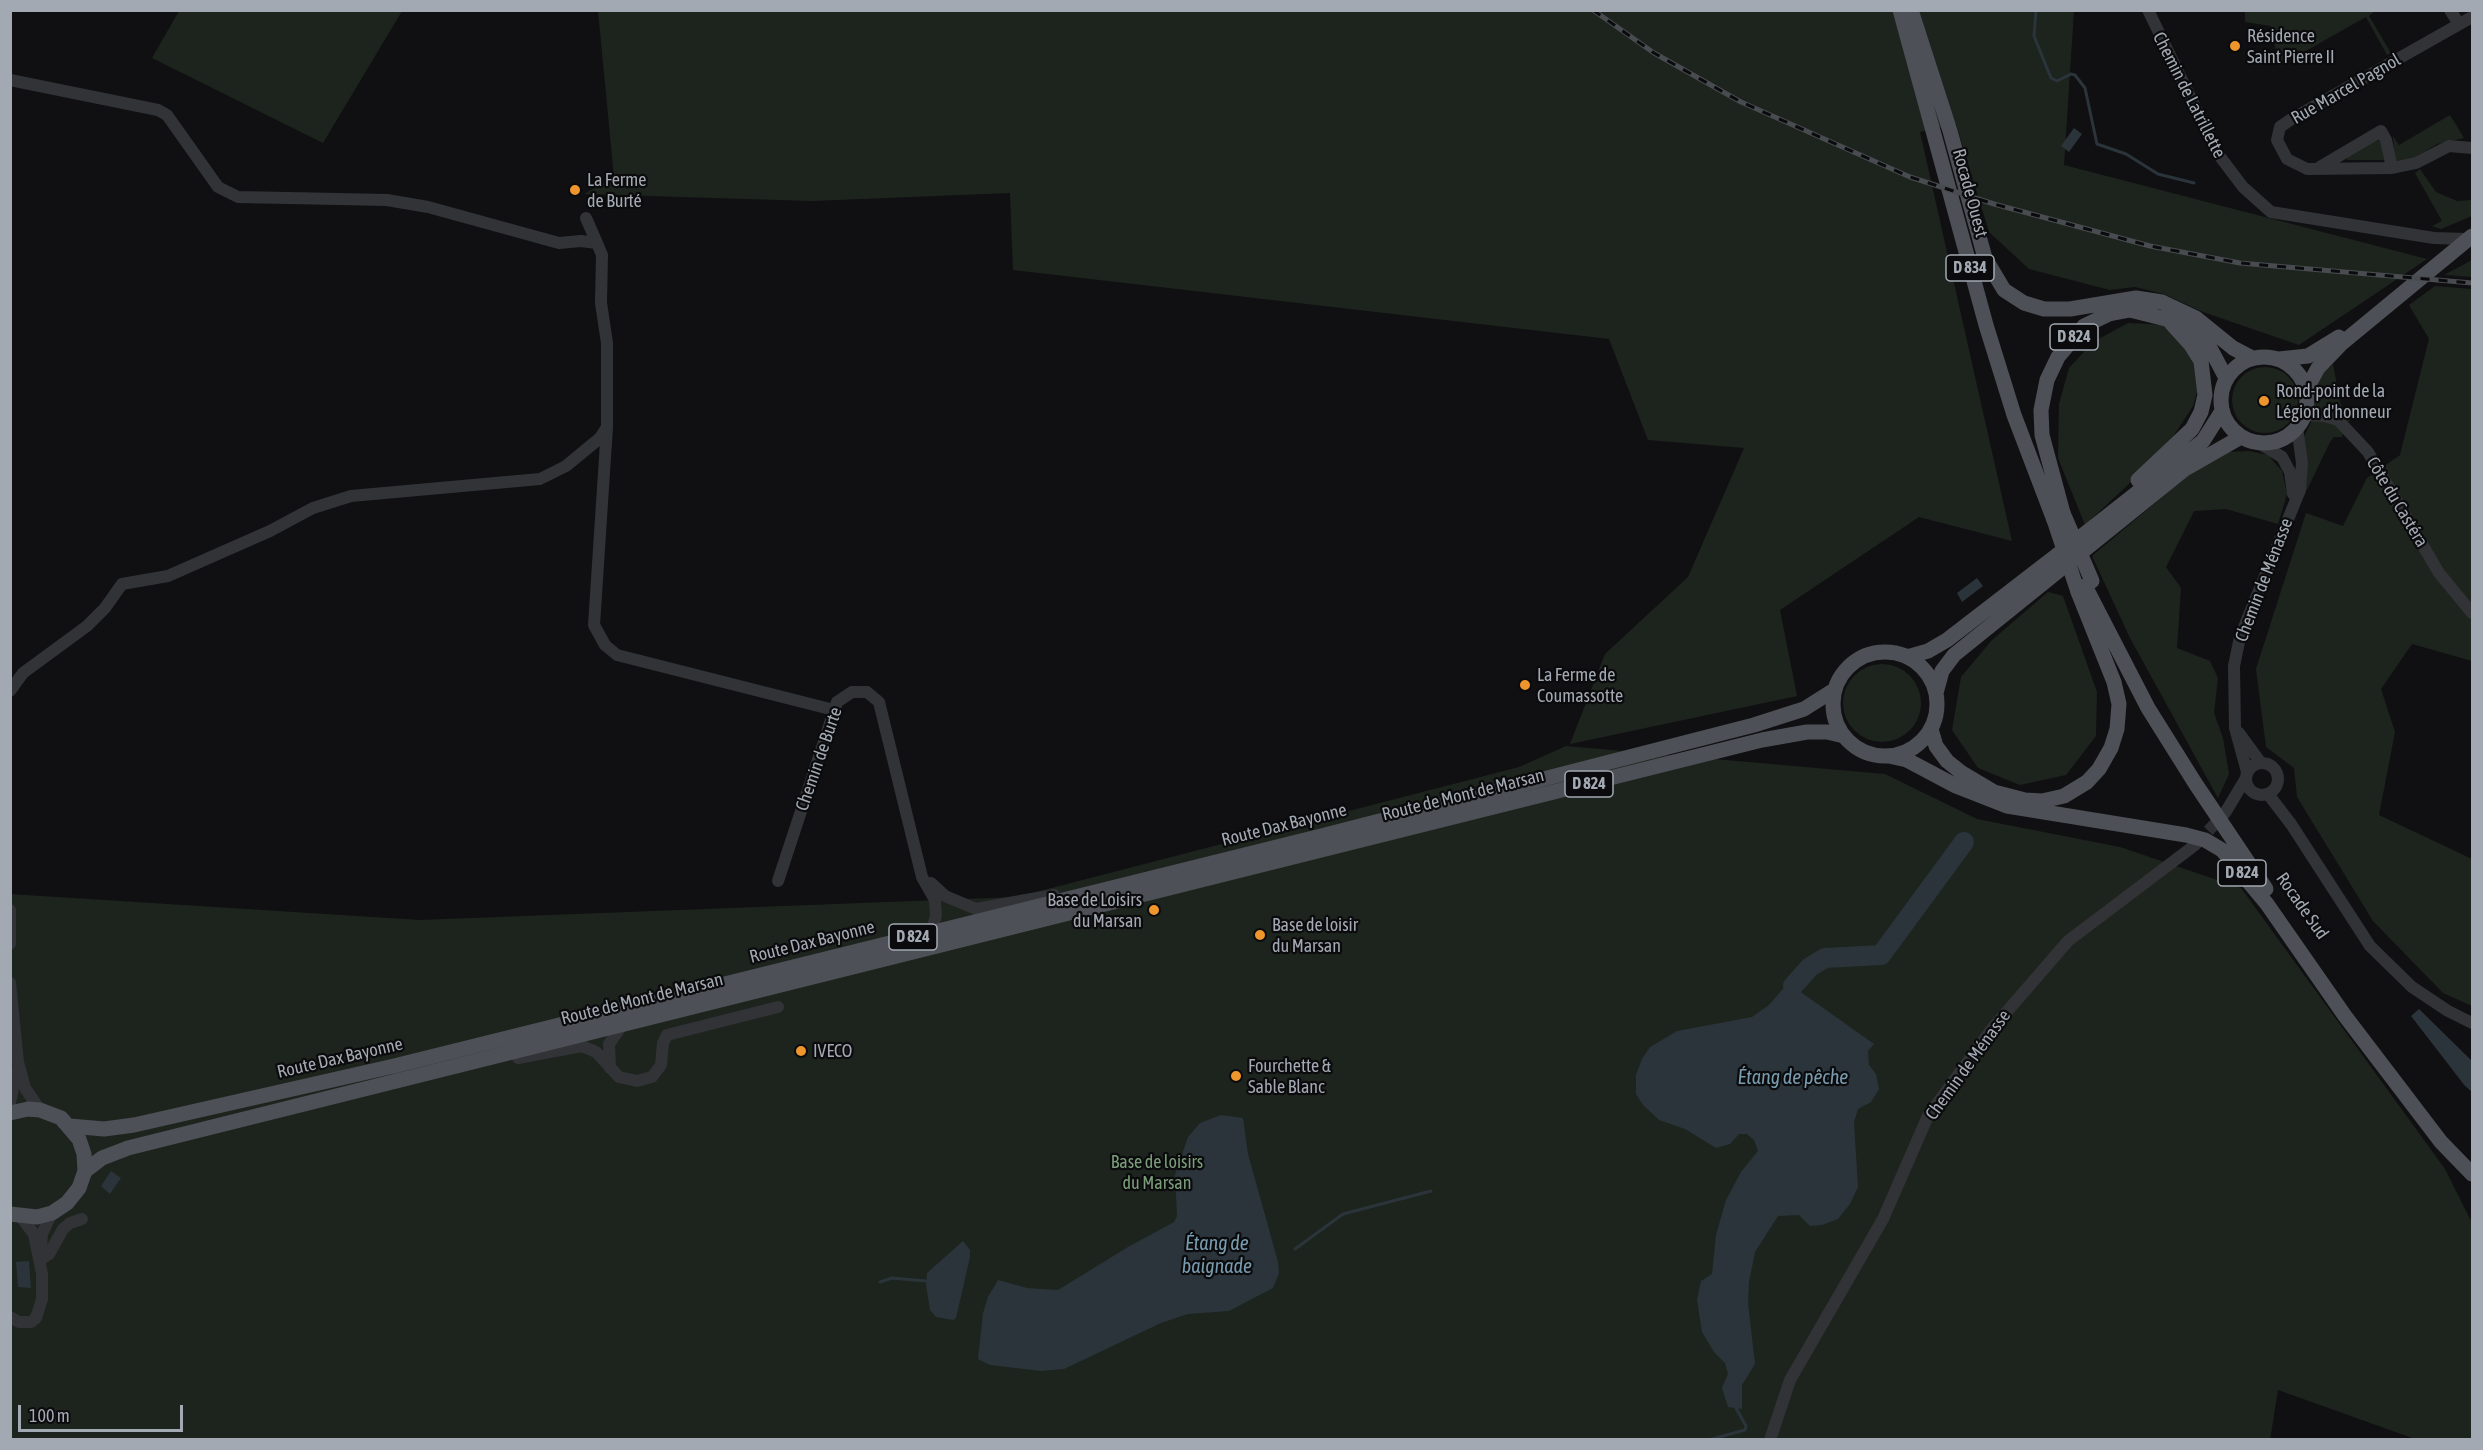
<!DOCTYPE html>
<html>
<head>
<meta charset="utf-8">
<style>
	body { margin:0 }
	#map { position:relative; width:2483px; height:1450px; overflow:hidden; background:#101012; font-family:"Asap Condensed",sans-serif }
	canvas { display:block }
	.frame { position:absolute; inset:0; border:12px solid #a2a9b2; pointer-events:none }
	.scale { position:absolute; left:18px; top:1405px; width:165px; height:27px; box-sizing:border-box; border:3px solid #a2a9b2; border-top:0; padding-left:8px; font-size:18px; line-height:21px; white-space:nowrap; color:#a2a9b2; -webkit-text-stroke:4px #0b0b0d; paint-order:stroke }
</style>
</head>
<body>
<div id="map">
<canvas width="2483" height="1450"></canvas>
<div class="frame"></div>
<div class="scale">100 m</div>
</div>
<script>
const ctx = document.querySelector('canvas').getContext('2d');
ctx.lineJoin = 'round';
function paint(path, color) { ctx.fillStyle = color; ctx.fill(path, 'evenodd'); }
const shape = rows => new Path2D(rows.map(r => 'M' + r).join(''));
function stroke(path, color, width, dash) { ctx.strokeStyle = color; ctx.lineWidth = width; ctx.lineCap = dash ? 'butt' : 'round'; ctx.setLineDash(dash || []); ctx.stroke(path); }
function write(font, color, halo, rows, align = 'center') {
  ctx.font = font + ' "Asap Condensed",sans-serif'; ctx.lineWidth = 4.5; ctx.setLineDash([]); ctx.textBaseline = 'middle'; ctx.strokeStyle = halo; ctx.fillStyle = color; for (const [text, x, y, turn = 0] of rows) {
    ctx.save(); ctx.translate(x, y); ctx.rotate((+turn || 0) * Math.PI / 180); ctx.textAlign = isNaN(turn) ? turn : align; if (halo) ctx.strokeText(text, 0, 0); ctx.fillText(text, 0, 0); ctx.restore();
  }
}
const green = shape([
	[2074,10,2064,165,2427,259,2299,345,2203,312,2164,294,2135,287,2110,290,2029,269,1989,232,1956,124,1920,132,2012,541,1919,517,1780,610,1797,696,1570,744,1605,654,1688,577,1744,448,1648,440,1609,339,1013,270,1010,193,812,201,584,194,614,177,598,11],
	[179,11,179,10,402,11,323,143,152,58],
	[2245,11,2375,11,2369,16,2391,53,2387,55,2366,17,2279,66,2271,26,2245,22],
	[2450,115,2464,138,2437,144,2411,160,2395,161,2393,136,2399,145],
	[2376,140,2381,141,2384,160,2347,160,2346,156],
	[2420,169,2436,192,2457,201,2472,200,2472,216,2441,229,2432,226,2442,221,2415,173],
	[2472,260,2472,277,2444,275],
	[2435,286,2472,289,2472,661,2412,644,2381,689,2395,732,2379,815,2472,859,2472,1006,2443,993,2373,921,2297,797,2294,768,2266,747,2256,669,2306,513,2343,526,2367,478,2400,455,2429,339,2409,305],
	[2128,323,2166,325,2194,345,2200,382,2193,406,2163,452,2085,525,2058,458,2059,404,2069,368,2093,342],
	[2333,364,2340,402,2350,422,2314,410,2318,378],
	'2232 400a33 33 0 1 1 66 0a33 33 0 1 1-66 0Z',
	[2320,418,2330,420,2343,431,2342,437,2334,437,2330,442,2307,490,2303,489,2304,437,2311,422],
	[2249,451,2268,455,2282,471,2287,494,2278,524,2226,509,2194,511,2166,567,2181,588,2177,648,2210,661,2218,678,2214,713,2223,738,2229,774,2218,798,2130,638,2092,556,2204,462,2229,452],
	[2048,592,2063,596,2097,692,2096,736,2066,775,2020,785,1978,768,1952,730,1961,677,1992,640],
	'1843 703a39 39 0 1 1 78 0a39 39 0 1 1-78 0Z',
	[1566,746,1885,774,1977,819,2120,847,2241,888,2445,1169,2472,1223,2472,1439,2415,1439,2278,1390,2270,1440,11,1439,10,894,420,920,1017,897,1519,767]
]);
const water = shape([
	[2074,128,2082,134,2069,152,2061,146],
	[1977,578,1983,586,1962,602,1957,593],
	[1788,983,1874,1044,1868,1051,1869,1065,1876,1074,1879,1089,1871,1102,1858,1109,1854,1122,1858,1187,1850,1204,1838,1219,1822,1225,1810,1226,1799,1215,1778,1216,1755,1252,1749,1282,1748,1303,1755,1364,1742,1385,1742,1409,1728,1407,1722,1388,1728,1374,1725,1363,1714,1352,1702,1332,1697,1300,1701,1281,1712,1274,1716,1235,1726,1200,1741,1172,1758,1151,1754,1140,1747,1134,1739,1134,1730,1144,1716,1148,1685,1129,1659,1120,1643,1105,1636,1094,1636,1075,1642,1059,1650,1047,1677,1031,1752,1017,1769,1005],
	[2419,1009,2472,1061,2472,1092,2465,1086,2411,1016],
	[1221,1115,1243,1118,1248,1154,1278,1262,1279,1273,1273,1288,1229,1311,1188,1314,1161,1323,1064,1369,1041,1371,990,1365,978,1359,983,1313,988,1297,998,1280,1027,1288,1058,1290,1128,1247,1174,1222,1177,1216,1175,1175,1188,1137,1200,1123],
	[111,1171,121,1178,110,1194,101,1186],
	[963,1241,970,1250,970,1257,956,1318,953,1320,936,1317,930,1310,926,1285,927,1273],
	[29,1261,31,1288,18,1287,16,1262]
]);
const stream = shape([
	[2036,10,2034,36,2051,78,2057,81,2071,74,2075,75,2085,88,2097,144,2126,154,2158,174,2194,183],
	[1295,1249,1343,1214,1431,1191],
	[880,1282,892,1278,926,1281],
	[1708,1440,1745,1430,1746,1426,1736,1408]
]);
const river = shape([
	[1793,986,1810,967,1825,958,1881,955,1964,842]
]);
const minorTunnel = shape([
	[2196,844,2225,813]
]);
const minor = shape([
	[2148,10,2218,154,2243,187,2271,212,2434,238,2467,239],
	[2450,10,2459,24],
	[2472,17,2290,120,2280,127,2277,140,2287,159,2307,169,2392,168,2416,163,2449,146,2472,148],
	[10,80,158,110,167,115,218,187,238,197,387,200,428,207,559,243,581,241,597,243,602,255,601,303,607,343,607,427,594,625,605,645,617,655,834,710],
	[2320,167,2381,131,2386,140,2392,168],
	[586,218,597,243],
	[2304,415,2324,416,2338,420,2368,452,2439,573,2472,613],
	[2259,443,2282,457,2290,472,2293,494],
	[10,691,23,673,87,626,105,608,122,584,168,576,270,531,313,508,351,496,540,479,566,466,600,438,607,427],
	[2239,733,2261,763],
	'2246 779a16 16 0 1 1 32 0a16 16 0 1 1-32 0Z',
	[2247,772,2235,728,2234,666,2240,637,2300,490,2302,463,2297,427],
	[2268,794,2291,824,2370,946,2412,987,2448,1011,2472,1023],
	[2225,813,2246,778],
	[778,881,837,702,852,692,867,692,879,702,922,877,935,900,936,916,931,933],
	[931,883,945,896,976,909,1054,895],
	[10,910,10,944],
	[10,983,18,1062,25,1088,40,1110],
	[518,1058,582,1046,596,1052,619,1077,637,1081,652,1077,661,1065,663,1043,667,1035,778,1007],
	[610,1068,609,1044,623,1024],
	[10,1103,17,1069],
	[41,1250,42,1234,52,1213],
	[40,1260,49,1254,63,1229,70,1223,82,1219],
	[10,1317,19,1322,31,1322,36,1318,42,1299,42,1274,34,1234,21,1217],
	[1770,1440,1790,1380,1883,1219,1928,1116,1991,1030,2068,941,2195,845]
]);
const major = shape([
	[1900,10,1986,325,2014,415,2054,520],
	[1911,10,1950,131,1985,258,2004,290,2024,303,2044,309,2070,309,2136,298,2162,302,2196,318,2233,348,2252,358],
	'2221 400a43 43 0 1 1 86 0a43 43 0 1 1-86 0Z',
	[2279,359,2308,356,2339,337],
	[2306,390,2318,368,2341,344,2472,236],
	[2138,480,2192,429,2201,412,2205,395,2201,361,2191,345,2172,324],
	[2063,513,2042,435,2041,410,2047,380,2058,357,2084,326,2109,314,2130,310,2166,319,2194,332,2208,344,2226,378],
	[2085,586,2148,708,2195,783,2266,889],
	'1833 704a52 52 0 1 1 104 0a52 52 0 1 1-104 0Z',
	[1907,657,1928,651,1947,640,2091,529,2203,441,2222,411],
	[1936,693,1942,671,1954,655,2185,469,2241,437],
	[1931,729,1936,746,1947,761,1962,773,1994,792,2025,800,2042,801,2064,796,2087,782,2099,769,2111,748,2117,729,2119,704,2114,682,2078,592],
	[1889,756,1907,760,1956,786,2007,806,2186,835,2205,840,2222,850,2267,904,2345,1016,2441,1142,2472,1174],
	[10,1113,28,1109,40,1110,61,1118,79,1139,84,1154,85,1171,79,1188,67,1203,52,1213,37,1217,10,1214],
	[70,1126,104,1129,134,1125,394,1066,1321,836,1754,725,1804,709,1834,690],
	[85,1171,102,1158,128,1148,1762,740,1807,732,1827,732,1844,736]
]);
const rail = shape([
	[1593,10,1654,53,1741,102,1910,177,1994,204,2150,246,2240,263,2472,283]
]);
const majorBridge = shape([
	[2063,513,2092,581],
	[2054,520,2078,592]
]);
const markers = [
	[2235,46,6,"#ee952c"],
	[575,190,6,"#ee952c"],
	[2264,401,6,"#ee952c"],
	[1525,685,6,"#ee952c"],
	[1154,910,6,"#ee952c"],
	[1260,935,6,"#ee952c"],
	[801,1051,6,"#ee952c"],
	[1236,1076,6,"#ee952c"]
];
const shields = [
	[1970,268,48],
	[2074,337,48],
	[1589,784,48],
	[2242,873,48],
	[913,937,48]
];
const shieldNames = [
	["D 834",1970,268],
	["D 824",2074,337],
	["D 824",1589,784],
	["D 824",2242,873],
	["D 824",913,937]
];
const poiNames = [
	["Résidence",2247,36],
	["Saint Pierre II",2247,57],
	["La Ferme",587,180],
	["de Burté",587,201],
	["Rond-point de la",2276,391],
	["Légion d'honneur",2276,412],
	["La Ferme de",1537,675],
	["Coumassotte",1537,696],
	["Base de Loisirs",1142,900,"right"],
	["du Marsan",1142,921,"right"],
	["Base de loisir",1272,925],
	["du Marsan",1272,946],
	["IVECO",813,1051],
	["Fourchette &",1248,1066],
	["Sable Blanc",1248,1087]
];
const streetNames = [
	["Rue Marcel Pagnol",2346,89,-30],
	["Chemin de Latrillette",2189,95,63],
	["Rocade Ouest",1970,193,75],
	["Côte du Castéra",2397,502,59],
	["Chemin de Ménasse",2264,580,-69],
	["Chemin de Burte",819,759,-71],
	["Route de Mont de Marsan",1463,795,-14],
	["Route Dax Bayonne",1284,825,-14],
	["Rocade Sud",2302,906,55],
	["Route Dax Bayonne",812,942,-14],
	["Route de Mont de Marsan",642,999,-14],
	["Route Dax Bayonne",340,1058,-13],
	["Chemin de Ménasse",1968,1065,-54]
];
const parkNames = [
	["Base de loisirs",1157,1162],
	["du Marsan",1157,1183]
];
const waterNames = [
	["Étang de pêche",1793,1078],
	["Étang de",1217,1244],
	["baignade",1217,1267]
];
paint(green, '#1d241d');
paint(water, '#2a343a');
stroke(stream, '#2a343a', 3);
stroke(river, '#2a343a', 20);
stroke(minorTunnel, '#2d2f32', 12, [12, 6]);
stroke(minor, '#313337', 12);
stroke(major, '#4d5056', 15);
stroke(rail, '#484b50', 5);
stroke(rail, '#0b0b0d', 3, [9]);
stroke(majorBridge, '#4d5056', 15);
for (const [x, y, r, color] of markers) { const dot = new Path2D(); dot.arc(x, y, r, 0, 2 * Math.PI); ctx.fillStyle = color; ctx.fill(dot); stroke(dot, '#0b0b0d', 2); }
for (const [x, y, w] of shields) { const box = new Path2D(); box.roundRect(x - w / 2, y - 13, w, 26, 4.5); ctx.fillStyle = '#0b0b0d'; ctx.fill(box); stroke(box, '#a2a9b2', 1.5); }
write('bold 16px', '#a2a9b2', null, shieldNames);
write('18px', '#a2a9b2', '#0b0b0d', poiNames, 'left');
write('18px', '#a2a9b2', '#0b0b0d', streetNames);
write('18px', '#7b9d79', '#0b0b0d', parkNames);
write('italic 20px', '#789bae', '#0b0b0d', waterNames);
</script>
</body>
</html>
